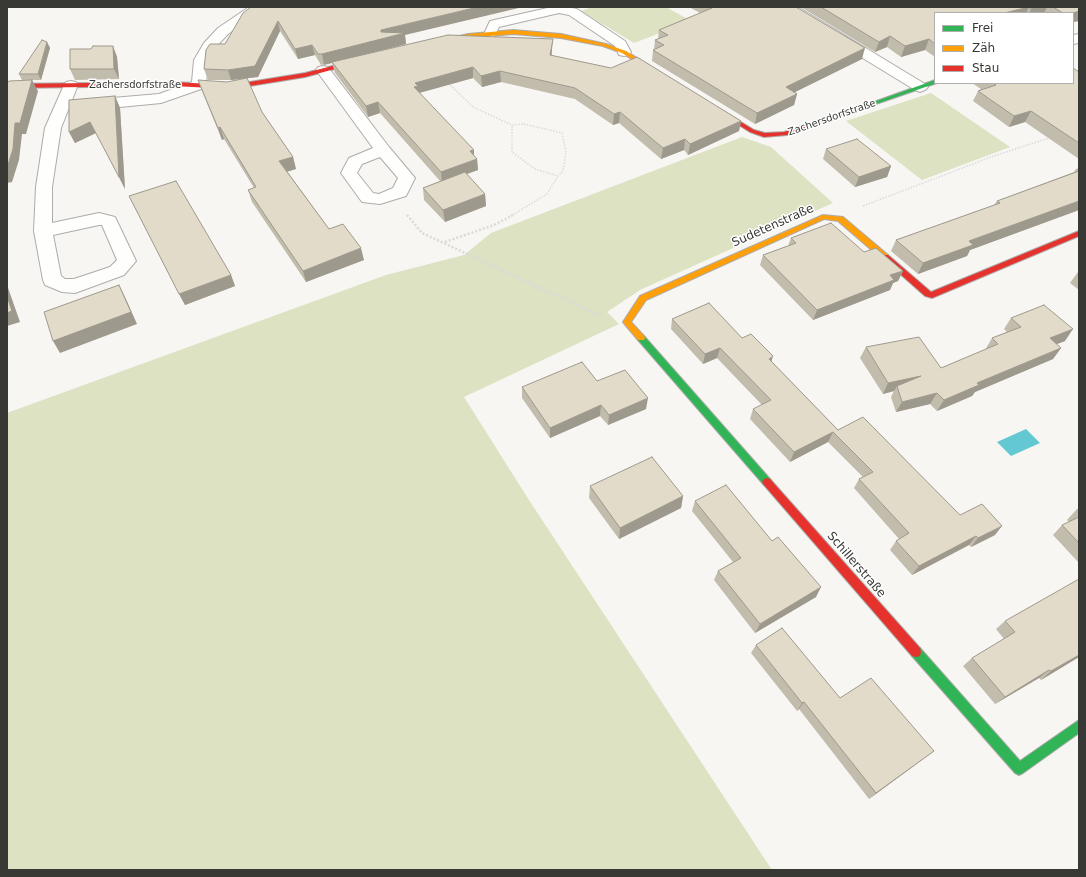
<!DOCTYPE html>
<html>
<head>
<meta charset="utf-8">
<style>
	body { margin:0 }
	#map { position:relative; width:1086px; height:877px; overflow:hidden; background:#f7f6f3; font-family:"DejaVu Sans",sans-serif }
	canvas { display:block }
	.frame { position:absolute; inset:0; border:8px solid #383835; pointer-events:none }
	.legend { position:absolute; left:934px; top:12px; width:140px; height:72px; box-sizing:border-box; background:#fff; border:1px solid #afafae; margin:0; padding:5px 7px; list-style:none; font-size:12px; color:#383835 }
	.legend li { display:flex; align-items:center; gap:8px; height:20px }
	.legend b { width:20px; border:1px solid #afafae }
</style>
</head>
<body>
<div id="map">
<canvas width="1086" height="877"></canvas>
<div class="frame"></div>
<ul class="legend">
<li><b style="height:5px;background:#30b455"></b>Frei</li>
<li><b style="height:5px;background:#ff9f0a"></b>Zäh</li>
<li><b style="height:5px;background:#e5322d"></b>Stau</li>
</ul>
</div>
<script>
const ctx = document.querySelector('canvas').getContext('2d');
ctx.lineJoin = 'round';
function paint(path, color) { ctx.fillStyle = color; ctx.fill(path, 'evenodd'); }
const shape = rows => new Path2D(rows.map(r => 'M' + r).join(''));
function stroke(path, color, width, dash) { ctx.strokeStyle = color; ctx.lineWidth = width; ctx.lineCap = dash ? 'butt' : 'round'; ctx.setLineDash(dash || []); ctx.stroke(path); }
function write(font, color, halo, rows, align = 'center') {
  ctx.font = font + ' "DejaVu Sans",sans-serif'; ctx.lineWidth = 3; ctx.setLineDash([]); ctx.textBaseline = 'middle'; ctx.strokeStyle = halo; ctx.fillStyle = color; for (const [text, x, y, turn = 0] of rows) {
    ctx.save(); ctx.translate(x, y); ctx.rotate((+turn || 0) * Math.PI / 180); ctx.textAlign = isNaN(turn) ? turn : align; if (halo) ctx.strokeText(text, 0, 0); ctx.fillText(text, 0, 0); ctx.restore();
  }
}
const green = shape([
	[592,7,666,7,691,21,634,43,581,11],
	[931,93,1010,147,922,180,846,121],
	[742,137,771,147,833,203,640,290,607,312,619,324,464,397,527,497,772,870,7,870,7,413,386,275,464,255,491,233]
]);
const water = shape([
	[1026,429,1040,443,1011,456,997,442]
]);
const pathFar1 = shape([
	[448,83,473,107,512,125],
	[524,124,562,133,566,152,563,171,558,176,535,169,512,152,512,125,524,124],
	[863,206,991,157,1052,137],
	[511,216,547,194,558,176]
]);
const path = shape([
	[407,215,422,233,601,316],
	[445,242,494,225,513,215]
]);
const lane = shape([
	[552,7,567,7,577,9,625,41,631,52,629,55,624,56,619,55,615,46,569,15,559,13,499,27,494,37,490,38,486,37,484,34,490,21,552,7]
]);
const street = shape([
	[249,7,266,7,228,34,215,48,208,60,206,85,204,88,161,103,89,110,84,108,81,105,84,102,89,100,159,94,192,82,194,60,204,43,218,28,249,7],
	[782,7,798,7,925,84,928,87,925,90,920,92,915,90,784,10,782,7],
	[1079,34,1079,43,1073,44,1073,35,1079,34],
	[323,66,328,67,389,147,415,178,406,196,380,204,362,202,341,173,349,158,373,148,316,70,318,67,323,66],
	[380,157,398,178,393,188,379,194,373,193,357,173,362,164,380,157],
	[71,81,76,82,78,85,61,128,52,187,52,223,99,213,115,217,136,261,124,275,75,293,62,292,45,285,43,280,34,231,36,187,45,128,64,85,66,82,71,81],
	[99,225,102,225,117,260,110,267,74,279,65,279,61,276,53,235,99,225]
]);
const fast = shape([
	[935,80,935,83,937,83,876,104,871,103,935,80],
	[641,335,644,336,770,479,772,482,770,485,767,486,764,485,638,340,637,338,638,336,641,335],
	[916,647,920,648,1020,761,1079,720,1079,733,1023,773,1019,775,1015,773,912,656,911,652,912,648,916,647]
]);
const slow = shape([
	[513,30,561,34,606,44,626,51,662,74,657,75,622,53,603,46,561,38,513,34,468,38,441,43,438,41,468,34,513,30],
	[823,215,843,217,888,255,888,259,882,259,838,221,824,219,646,300,631,322,644,336,645,338,644,340,638,340,623,322,640,296,823,215]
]);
const jam = shape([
	[363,58,366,60,365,61,305,77,231,89,173,86,7,88,7,84,173,82,231,85,305,73,363,58],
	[872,102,877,103,787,135,764,137,750,132,713,109,718,108,754,130,765,133,784,132,872,102],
	[1079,231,1079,236,932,298,925,296,881,257,882,255,888,255,931,292,1079,231],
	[767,478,770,479,920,648,921,652,920,656,916,657,912,656,764,485,762,482,764,479,767,478]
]);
const wall = shape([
	[251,7,405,35,406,44,343,60,552,49,552,55,741,121,739,131,688,155,684,150,661,159,619,123,613,125,575,99,501,82,482,87,473,78,419,93,474,150,474,156,477,159,478,170,466,174,485,194,486,206,445,222,424,200,423,188,440,181,380,113,368,117,335,73,332,63,321,65,315,55,298,59,280,31,258,77,231,80,208,80,204,69,225,44],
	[689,7,796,7,862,59,795,92,797,94,794,105,755,124,652,61,653,50,654,50,655,40,658,39,659,30,700,13],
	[801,7,1079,7,1079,21,1073,22,1073,13,935,13,935,57,925,50,901,57,887,47,875,52],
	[47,42,50,48,41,80,22,80,19,74],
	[113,46,117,57,119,79,75,80,70,69,91,49],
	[1079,72,1079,159,1025,122,1009,127,973,101,978,91,981,89,972,83,1073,83],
	[198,80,262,112,293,157,296,169,287,171,329,229,364,260,306,282,252,202,248,190,254,188,224,139,222,140,202,91],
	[115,96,120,108,125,189,96,133,75,143,69,132],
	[826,149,891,166,887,177,855,187,823,159],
	[1079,168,1079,210,970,250,967,256,918,274,891,251,896,240,994,205,997,201,1074,172,1076,169],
	[129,196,231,275,235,286,185,305],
	[791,238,864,252,903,271,898,281,893,283,890,290,813,320,760,265,763,255,788,246],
	[1079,271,1079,290,1070,283,1078,272],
	[1011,318,1065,341,1056,344,1061,348,1053,359,975,392,972,396,937,411,930,404,896,412,891,397,894,391,883,394,860,358,866,347,941,368,985,350,992,338,1007,332,1004,329],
	[672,319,742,338,772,362,838,430,960,515,995,535,971,547,969,545,912,575,890,550,896,541,899,539,854,488,859,479,863,477,828,442,790,462,750,419,753,409,762,405,717,358,703,364,671,329],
	[597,381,646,409,608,425,600,416,550,438,522,398,522,387],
	[590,486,683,496,681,508,619,539,589,498],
	[695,501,772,541,816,597,755,633,714,580,718,571,733,562,692,511],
	[1079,508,1079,563,1053,535,1062,525,1069,522,1067,520,1077,509],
	[1005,621,1079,657,1041,680,1039,678,995,704,963,666,972,658,1004,639,996,629],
	[756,645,840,698,934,751,869,799,799,709,797,711,751,653]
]);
const shadedWall = shape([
	[478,7,523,7,405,35,406,44,324,65,322,54,381,30],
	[1029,7,1026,13,1004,13],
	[1037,7,1047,7,1044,13,1029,13,1031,9],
	[1079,11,1079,21,1073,22,1073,13],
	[278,21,280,31,258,77,231,80,228,70],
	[890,36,887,47,875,52,879,42],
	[553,39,552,49,550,65,550,55],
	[929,39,925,50,901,57,905,46],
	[47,42,50,48,41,80,38,74],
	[312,45,315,55,298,59,295,49],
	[113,46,117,57,119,79,114,69],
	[865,48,862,59,783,98,786,87],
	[473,67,473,78,419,93,414,87,415,83],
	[500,71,501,82,482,87,481,76],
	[32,80,38,91,26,134,22,134,19,160,12,182,7,183,7,168,15,123],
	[797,94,794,105,755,124,757,113],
	[115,96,120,108,125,189,119,177],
	[378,102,380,113,368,117,366,106],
	[1031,111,1025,122,1009,127,1014,116],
	[620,112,619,123,613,125,614,114],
	[741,121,739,131,688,155,690,144],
	[90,122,96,133,75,143,69,132],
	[220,127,224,139,222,140,218,128],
	[685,139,684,150,661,159,663,148],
	[474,150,474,160,477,159,478,170,442,183,441,172,470,151],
	[293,157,296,169,283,173,279,161],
	[891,166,887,177,855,187,859,177],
	[485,194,486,206,445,222,443,210],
	[1079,201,1079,210,970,250,967,256,918,274,923,263,969,241],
	[361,248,364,260,306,282,303,271],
	[903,271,898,281,893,283,890,290,813,320,817,310,890,275],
	[231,275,235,286,185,305,179,294],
	[7,285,20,322,7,326],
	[119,285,125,297,137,324,60,353,53,341],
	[1073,329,1065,341,1042,350,1050,338],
	[720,348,717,358,703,364,705,354],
	[1061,348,1053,359,975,392,972,396,937,411,944,400,977,383],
	[773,356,770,367,769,359],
	[921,376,897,386,894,391,883,394,888,383],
	[937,393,930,404,896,412,902,402],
	[648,398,646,409,608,425,609,415],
	[601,405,600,416,550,438,550,428],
	[833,432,828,442,790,462,794,452],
	[683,496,681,508,619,539,620,528],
	[1002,526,995,535,971,547,978,538],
	[976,536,969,545,912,575,919,566],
	[821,587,816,597,755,633,760,624],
	[1079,655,1079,657,1041,680,1051,671],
	[1049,670,1039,678,995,704,1005,697],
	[804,702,799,709,797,711,802,703],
	[934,751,926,757,869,799,876,793]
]);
const building = shape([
	[251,7,478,7,381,30,381,32,405,33,322,54,318,54,312,45,295,49,278,21,255,66,228,70,204,69,206,50,210,44,225,44,243,13,251,7],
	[709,7,796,7,865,48,786,87,797,94,757,113,653,50,664,45,655,40,668,35,659,30,712,8,709,7],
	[821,7,1037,7,1031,9,1029,7,1004,13,935,13,935,44,929,39,905,46,890,36,879,42,821,7],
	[1053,7,1079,7,1079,11,1073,13,1063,13,1053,7],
	[448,35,553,39,550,55,611,68,637,57,741,121,690,144,685,139,663,148,620,112,614,114,575,88,500,71,481,76,473,67,415,83,418,86,414,87,474,150,470,151,477,159,441,172,378,102,366,106,332,62,448,35],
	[42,40,47,42,38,74,19,74,42,40],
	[93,46,113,46,114,69,70,69,70,49,91,49,93,46],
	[1073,68,1079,72,1079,143,1031,111,1014,116,978,91,996,85,993,83,1073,83,1073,68],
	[247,78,262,112,293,157,279,161,329,229,343,224,361,248,303,271,248,190,256,187,220,127,218,128,198,80,227,82,247,78],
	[32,80,20,123,15,123,13,149,7,168,7,83,9,81,32,80],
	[115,96,119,177,90,122,69,132,69,100,115,96],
	[857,139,891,166,859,177,826,149,857,139],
	[1079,171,1079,201,969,241,973,245,923,263,896,240,1000,203,997,201,1079,171],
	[465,172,485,194,443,210,423,188,465,172],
	[176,181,231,275,179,294,129,196,176,181],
	[831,223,864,252,876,248,903,271,890,275,894,280,817,310,763,255,796,243,791,238,831,223],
	[119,285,131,312,53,341,44,312,119,285],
	[7,296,12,311,7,313,7,296],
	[709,303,742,338,751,334,773,356,769,359,838,430,863,417,960,515,982,504,1002,526,978,538,976,536,919,566,896,541,909,533,859,479,873,472,833,432,794,452,753,409,771,400,720,348,705,354,672,319,709,303],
	[1044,305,1073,329,1050,338,1061,348,977,383,979,385,944,400,937,393,902,402,897,386,921,376,888,383,866,347,919,337,941,368,998,344,992,338,1021,327,1011,318,1044,305],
	[582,362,597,381,625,370,648,398,609,415,601,405,550,428,522,387,582,362],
	[652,457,683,496,620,528,590,486,652,457],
	[726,485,772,541,778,537,821,587,760,624,718,571,741,558,695,501,726,485],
	[1079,517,1079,543,1062,525,1079,517],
	[1079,579,1079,655,1051,671,1049,670,1005,697,972,658,1015,632,1005,621,1079,579],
	[782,628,840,698,871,678,934,751,876,793,804,702,802,703,756,645,782,628]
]);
const farStreetnames = [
	["Zachersdorfstraße",135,85],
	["Zachersdorfstraße",832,118,-19]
];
const streetNames = [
	["Sudetenstraße",773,226,-24],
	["Schillerstraße",856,565,49]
];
paint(green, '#dce2c2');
paint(water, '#63c8d2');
stroke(lane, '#adacaa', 2);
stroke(street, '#adacaa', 2);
stroke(fast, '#adacaa', 2);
stroke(slow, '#adacaa', 2);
stroke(jam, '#adacaa', 2);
stroke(pathFar1, '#dadada', 1.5, [1.5, 1.5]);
stroke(path, '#dadada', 2.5, [2, 2]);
paint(lane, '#fefefd');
paint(street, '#fefefd');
paint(fast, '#30b455');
paint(slow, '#ff9f0a');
paint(jam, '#e5322d');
paint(wall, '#c2bcad');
paint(shadedWall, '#9e998d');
paint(building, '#e2dbc9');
stroke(building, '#9e998d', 1);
write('10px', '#383835', '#fff', farStreetnames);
write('12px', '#383835', '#fff', streetNames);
</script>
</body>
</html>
